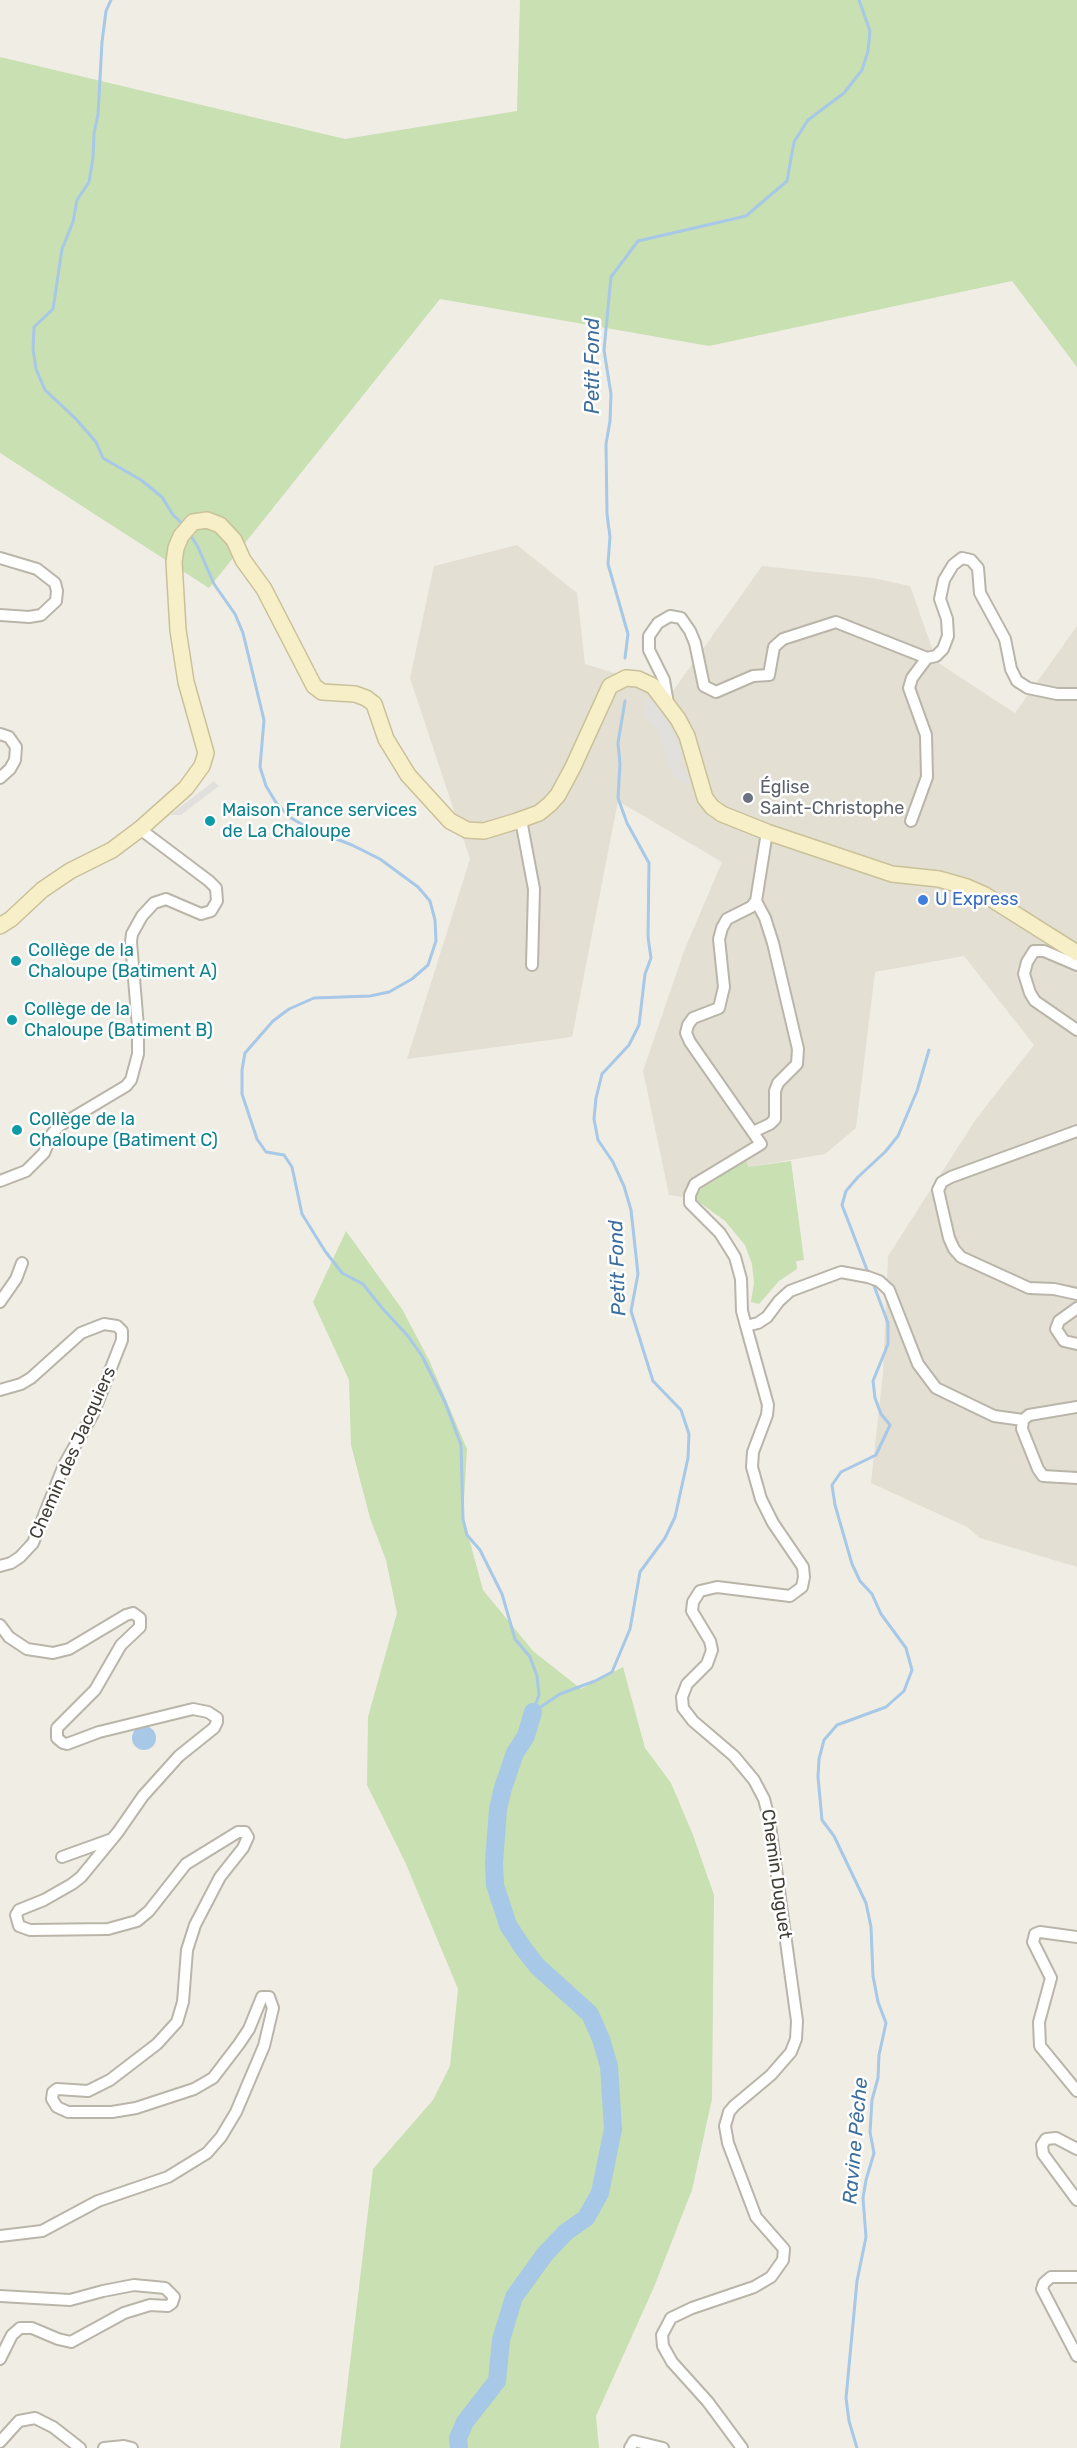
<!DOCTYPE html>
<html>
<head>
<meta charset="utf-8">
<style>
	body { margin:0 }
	canvas { display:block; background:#f0ede5 }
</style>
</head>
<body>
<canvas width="1077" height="2448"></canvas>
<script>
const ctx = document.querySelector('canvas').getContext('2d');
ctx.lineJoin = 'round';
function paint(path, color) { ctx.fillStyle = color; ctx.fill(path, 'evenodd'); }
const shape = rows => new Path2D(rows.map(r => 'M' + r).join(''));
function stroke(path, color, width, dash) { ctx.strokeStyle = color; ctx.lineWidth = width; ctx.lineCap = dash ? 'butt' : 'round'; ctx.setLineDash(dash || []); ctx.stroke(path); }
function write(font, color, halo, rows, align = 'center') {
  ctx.font = font + ' Rubik,sans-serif'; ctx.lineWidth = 5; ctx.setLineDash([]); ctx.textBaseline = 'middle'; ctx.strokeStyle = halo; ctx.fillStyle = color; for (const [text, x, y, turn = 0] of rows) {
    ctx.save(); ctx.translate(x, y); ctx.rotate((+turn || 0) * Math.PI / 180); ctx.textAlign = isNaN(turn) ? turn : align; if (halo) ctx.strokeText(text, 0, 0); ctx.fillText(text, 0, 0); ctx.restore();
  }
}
const residential = shape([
	[517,545,577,593,585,664,673,691,762,566,873,578,910,586,937,662,1015,713,1077,626,1077,1567,980,1538,967,1527,871,1483,883,1372,888,1256,976,1119,1034,1045,964,956,875,972,856,1128,825,1154,748,1167,718,1175,719,1178,702,1188,695,1199,669,1195,643,1071,684,951,722,862,618,801,572,1037,407,1059,470,859,410,678,434,566]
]);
const green = shape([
	[520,0,1077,0,1077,367,1012,281,709,346,440,299,209,588,0,453,0,57,345,139,517,111],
	[745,1157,748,1167,791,1161,804,1260,796,1261,797,1269,779,1281,759,1304,751,1302,754,1283,752,1264,745,1245,725,1221,695,1199,702,1188,719,1178,718,1175],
	[346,1231,402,1309,429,1360,467,1449,463,1516,483,1590,533,1651,581,1689,623,1667,645,1748,671,1783,693,1835,714,1895,712,2099,692,2190,654,2287,596,2416,599,2448,340,2448,373,2169,433,2100,450,2066,458,1989,406,1864,367,1785,368,1717,397,1613,386,1560,370,1518,351,1445,349,1380,313,1302]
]);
const parking = shape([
	[646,698,654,700,671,727,682,748,679,766,691,777,693,786,673,777,657,729,644,715],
	[214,781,219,786,181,815,170,815]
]);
const water = shape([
	'132 1738a12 12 0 1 1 24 0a12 12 0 1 1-24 0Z'
]);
const stream = shape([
	[111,0,106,11,102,42,98,115,94,133,93,158,89,182,77,200,73,222,62,249,53,309,34,327,33,349,36,369,45,390,76,419,96,442,103,458,141,480,162,497,173,515,184,525],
	[189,533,198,547,214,584,235,614,243,633,264,720,260,767,266,786,277,804,291,818,310,829,352,845,380,859,418,887,430,901,435,920,436,941,428,965,412,979,389,992,370,996,314,998,289,1009,273,1021,245,1053,242,1070,242,1094,257,1139,266,1152,284,1155,292,1167,302,1214,325,1251,342,1273,363,1284,382,1308,408,1336,422,1356,445,1402,461,1445,463,1519,467,1535,480,1550,502,1594,515,1639,530,1657,537,1676,539,1695,533,1712],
	[625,658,628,634,608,564,610,537,607,514,606,444,610,421,611,394,604,350,611,277,638,241,746,216,787,181,794,142,808,120,844,93,862,70,868,51,870,31,859,0],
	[869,1275,842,1205,846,1191,858,1177,885,1152,898,1136,917,1091,929,1050],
	[533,1712,560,1694,595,1681,612,1672,630,1629,640,1572,665,1538,675,1517,688,1458,689,1434,681,1410,653,1381,631,1311,638,1274,631,1210,624,1186,613,1162,598,1140,594,1119,596,1098,602,1074,629,1045,639,1025,645,974,651,958,648,937,649,863,627,823,618,798,620,764,618,743,625,701],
	[857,2448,849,2421,846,2398,857,2281,866,2237,863,2198,866,2180,874,2153,870,2132,872,2100,878,2078,879,2055,886,2023,878,2002,873,1976,871,1927,866,1903,834,1836,822,1820,818,1777,819,1759,824,1740,837,1725,886,1707,904,1691,912,1670,906,1648,881,1614,872,1594,860,1581,852,1564,835,1505,832,1485,841,1472,876,1455,890,1425,881,1414,875,1398,873,1381,888,1344,888,1323,873,1283]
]);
const river = shape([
	[459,2448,458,2438,465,2422,497,2381,501,2340,514,2297,545,2254,566,2232,586,2218,600,2193,613,2129,609,2066,601,2039,590,2014,537,1966,523,1948,508,1925,495,1885,494,1863,498,1809,503,1788,515,1753,526,1736,533,1712]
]);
const minor = shape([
	[0,558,37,569,55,583,57,591,56,601,41,615,29,617,0,615],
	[927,658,936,656,943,649,948,636,947,619,940,599,944,580,953,565,962,558,971,560,978,568,980,593,1005,639,1011,669,1017,681,1028,688,1057,694,1077,694],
	[668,704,664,680,649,650,649,636,658,623,670,616,681,618,690,631,695,643,704,686,716,692,753,676,769,675,774,647,783,639,836,622,927,658],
	[0,734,9,737,16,747,15,760,10,769,0,778],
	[521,820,534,889,532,965],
	[911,821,927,777,926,735,909,688,912,678,927,658],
	[767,832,756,901,751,907,727,919,722,928,719,939,724,987,719,1008,693,1018,688,1025,686,1033,690,1042,761,1144,695,1184,690,1195,690,1203,720,1233,735,1257,741,1279,742,1311,746,1326,758,1323,767,1317,779,1301,790,1291,841,1272,868,1277,879,1281,889,1290,918,1364,936,1388,994,1416,1023,1420],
	[1077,965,1044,951,1034,951,1027,962,1024,974,1030,993,1035,1001,1077,1030],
	[1077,1131,951,1177,942,1182,938,1190,949,1238,954,1249,961,1257,1029,1288,1054,1289,1077,1294],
	[753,1132,770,1124,775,1119,775,1091,778,1083,797,1064,798,1049,773,943,765,918,756,901],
	[0,1181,26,1171,44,1153,52,1134,59,1126,126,1086,131,1080,138,1054,138,1027,131,942,132,934,142,916,154,903,166,899,201,914,211,911,217,901,216,888,209,881,140,829],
	[0,1302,16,1279,22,1263],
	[1077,1308,1059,1321,1056,1329,1064,1341,1077,1344],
	[0,1390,21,1384,31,1378,81,1333,104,1324,117,1326,122,1331,122,1340,93,1414,64,1465,33,1543,20,1557,11,1563,0,1566],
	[1077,1407,1029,1415,1023,1420,1022,1429,1038,1469,1043,1476,1077,1478],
	[0,1625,9,1637,27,1649,53,1653,69,1649,126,1615,133,1613,140,1618,140,1627,121,1645,95,1690,57,1728,57,1738,63,1743,67,1744,99,1732,193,1709,208,1712,217,1718,217,1722,214,1728,179,1756,143,1796,118,1832,81,1877,72,1884,44,1900,19,1910,16,1915,19,1926,30,1930,108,1929,137,1921,149,1911,186,1864,238,1832,245,1832,248,1837,243,1848,220,1877,195,1925,187,1950,183,2002,177,2022,157,2044,110,2080,88,2091,57,2089,53,2092,52,2099,57,2107,68,2112,112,2112,136,2108,194,2089,213,2078,239,2044,249,2029,262,1997,269,1997,273,2008,264,2046,236,2112,221,2137,207,2153,168,2177,98,2201,42,2231,0,2236],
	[62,1857,112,1839],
	[1077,1937,1040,1932,1035,1934,1033,1942,1051,1978,1039,2022,1040,2046,1077,2091],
	[1077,2149,1056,2138,1046,2139,1042,2145,1043,2154,1077,2200],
	[1077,2277,1051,2277,1044,2283,1042,2289,1077,2356],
	[0,2296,70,2300,103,2291,134,2285,165,2288,174,2297,172,2303,168,2306,150,2305,124,2313,71,2342,58,2339,32,2328,20,2328,12,2335,0,2359],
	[0,2442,19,2421,35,2418,53,2427,80,2448],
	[104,2448,124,2446,132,2448],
	[630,2448,634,2441,663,2448],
	[742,2448,708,2402,672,2362,663,2346,662,2335,671,2318,692,2308,754,2287,771,2277,783,2260,784,2249,756,2217,728,2143,725,2126,729,2112,734,2106,771,2075,791,2052,796,2039,797,2021,769,1818,764,1799,754,1780,734,1756,693,1721,683,1708,682,1697,687,1684,707,1664,712,1650,710,1641,692,1611,693,1602,700,1591,717,1587,790,1596,802,1587,804,1577,803,1567,773,1523,761,1499,752,1467,753,1452,767,1415,768,1405,746,1326]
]);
const secondary = shape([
	[0,926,11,919,42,890,70,871,112,850,140,829,186,788,202,766,206,753,186,682,178,630,174,562,176,548,181,536,193,522,207,520,220,525,234,540,243,560,264,589,314,686,322,692,355,694,366,698,374,704,386,739,408,775,450,821,467,830,484,831,517,821,539,813,550,804,558,795,573,767,610,686,626,678,638,679,653,686,678,719,687,736,705,798,712,807,722,814,767,832,892,874,939,879,967,887,985,895,1077,953]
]);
const markers = [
	[748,798,6,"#6b7280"],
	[210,821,6,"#0f9aa8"],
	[923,900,6,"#3f7fe0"],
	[16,961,6,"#0f9aa8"],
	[12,1020,6,"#0f9aa8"],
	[17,1130,6,"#0f9aa8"]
];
const worshipNames = [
	["Église",760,788],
	["Saint-Christophe",760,809]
];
const cultureNames = [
	["Maison France services",222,811],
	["de La Chaloupe",222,832],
	["Collège de la",28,951],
	["Chaloupe (Batiment A)",28,972],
	["Collège de la",24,1010],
	["Chaloupe (Batiment B)",24,1031],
	["Collège de la",29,1120],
	["Chaloupe (Batiment C)",29,1141]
];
const shopNames = [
	["U Express",935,900]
];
const streetNames = [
	["Chemin des Jacquiers",73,1453,-66],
	["Chemin Duguet",776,1874,82]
];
const waterNames = [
	["Petit Fond",593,366,-90],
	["Petit Fond",618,1268,-92],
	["Ravine Pêche",856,2141,-85]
];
paint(residential, '#e3dfd3');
paint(green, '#c8e0b2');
paint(parking, '#e1e0dc');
paint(water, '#a7c8e6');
stroke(stream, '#a7c8e6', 3);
stroke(river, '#a7c8e6', 18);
stroke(minor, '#bab5a9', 14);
stroke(secondary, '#cac199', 18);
stroke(minor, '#fff', 10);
stroke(secondary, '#f7efc7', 15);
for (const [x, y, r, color] of markers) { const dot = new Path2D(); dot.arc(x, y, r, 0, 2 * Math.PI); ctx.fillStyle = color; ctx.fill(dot); stroke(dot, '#fff', 2); }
write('18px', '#5b616d', '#fff', worshipNames, 'left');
write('18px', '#0d838f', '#fff', cultureNames, 'left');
write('18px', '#366cbe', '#fff', shopNames, 'left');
write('18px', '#413d35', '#fff', streetNames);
write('italic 20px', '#3c6e9f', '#fff', waterNames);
</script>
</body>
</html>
